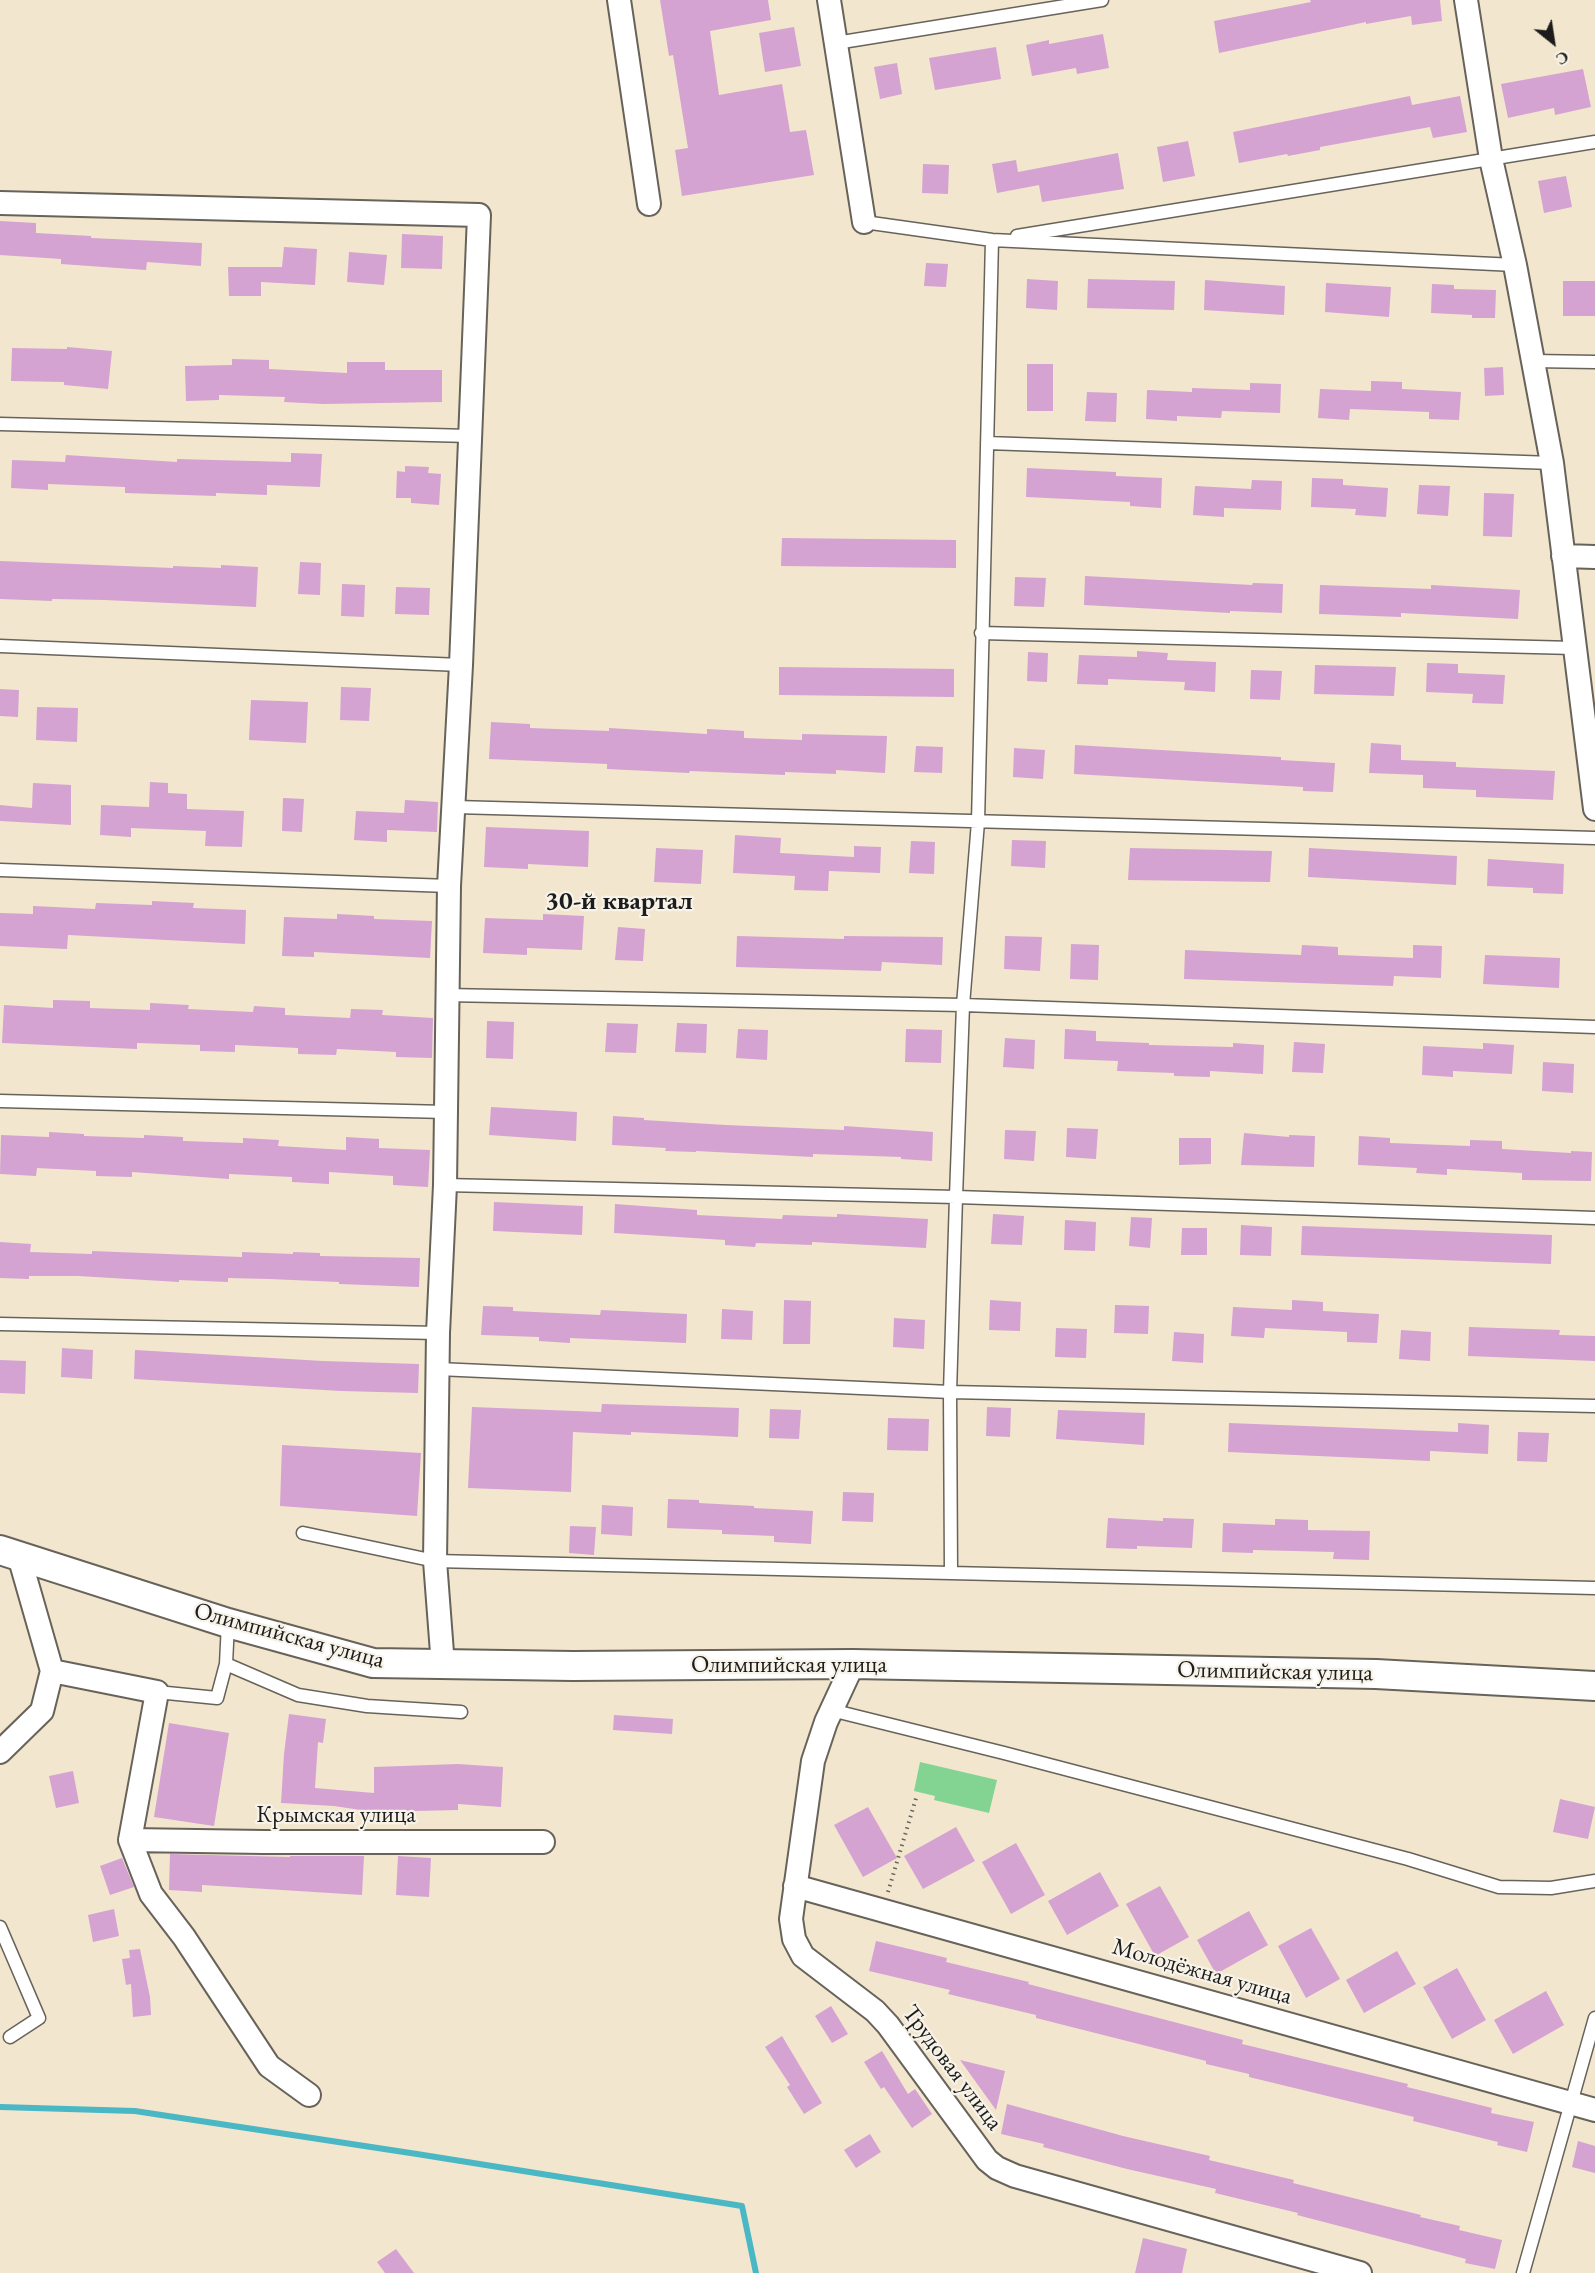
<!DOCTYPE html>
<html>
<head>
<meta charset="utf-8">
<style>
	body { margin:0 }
	#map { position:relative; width:1595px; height:2273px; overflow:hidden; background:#f3e6ce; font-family:"EB Garamond",serif }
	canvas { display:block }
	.north { position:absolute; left:1523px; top:12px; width:60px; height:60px; -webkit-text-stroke:4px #f7f3e8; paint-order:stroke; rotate:150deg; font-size:16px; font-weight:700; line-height:24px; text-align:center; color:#1c1c1c }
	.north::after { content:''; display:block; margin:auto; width:21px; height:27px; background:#1c1c1c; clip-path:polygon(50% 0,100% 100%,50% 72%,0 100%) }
</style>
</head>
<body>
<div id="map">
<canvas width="1595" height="2273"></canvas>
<div class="north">С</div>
</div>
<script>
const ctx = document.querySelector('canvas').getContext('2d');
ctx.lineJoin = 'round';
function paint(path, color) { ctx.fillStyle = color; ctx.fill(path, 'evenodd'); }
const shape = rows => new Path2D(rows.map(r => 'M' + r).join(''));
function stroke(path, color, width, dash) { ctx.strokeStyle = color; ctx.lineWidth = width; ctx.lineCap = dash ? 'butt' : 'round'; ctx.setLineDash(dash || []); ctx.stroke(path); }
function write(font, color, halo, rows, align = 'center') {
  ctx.font = font + ' "EB Garamond",serif'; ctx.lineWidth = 4.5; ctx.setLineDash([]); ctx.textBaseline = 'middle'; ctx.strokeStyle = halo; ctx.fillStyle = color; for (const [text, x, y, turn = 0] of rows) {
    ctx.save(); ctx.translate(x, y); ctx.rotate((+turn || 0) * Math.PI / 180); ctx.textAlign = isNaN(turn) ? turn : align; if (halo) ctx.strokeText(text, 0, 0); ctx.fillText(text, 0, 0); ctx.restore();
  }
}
const green = shape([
	[920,1762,997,1780,989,1813,934,1800,935,1796,914,1791]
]);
const stream = shape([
	[0,2107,135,2111,417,2154,742,2206,756,2273]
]);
const building = shape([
	[660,0,768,0,771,20,710,31,719,95,782,84,790,132,806,130,814,175,682,196,675,150,688,148,673,55,669,56],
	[1310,0,1440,0,1442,21,1412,25,1411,16,1366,24,1366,22,1219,53,1214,21,1311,2],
	[794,27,801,66,765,72,759,33],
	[1103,34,1109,68,1077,74,1076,68,1032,76,1026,45,1049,40,1049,44],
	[996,47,1001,79,935,90,929,58],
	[897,63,902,94,880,99,874,67],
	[1583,69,1591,107,1555,115,1554,108,1508,118,1501,84],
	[1410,96,1412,105,1460,96,1467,132,1433,138,1430,127,1320,147,1320,150,1288,156,1287,154,1239,163,1233,132],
	[1188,141,1195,176,1163,182,1157,147],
	[1118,153,1124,189,1042,202,1039,185,997,193,992,164,1016,160,1018,172],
	[923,164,949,165,948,194,922,193],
	[1566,176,1572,207,1544,213,1538,181],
	[0,221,36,223,36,233,91,236,91,238,202,243,201,266,147,262,146,270,61,264,61,259,0,255],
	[402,234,443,236,442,269,401,268],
	[284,247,317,249,315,285,261,282,261,296,229,296,228,267,282,267],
	[349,252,387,255,384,285,347,282],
	[926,263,948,264,946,287,924,286],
	[1027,279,1058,281,1057,310,1026,308],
	[1088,279,1175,281,1174,310,1087,308],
	[1205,280,1285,286,1284,315,1204,310],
	[1563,281,1595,281,1595,316,1563,316],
	[1326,283,1391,287,1389,317,1325,312],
	[1432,284,1454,285,1454,289,1496,290,1495,318,1472,318,1472,315,1431,313],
	[67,347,112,351,108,389,64,385,64,382,11,381,12,348,67,349],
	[232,359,269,360,269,369,347,373,347,362,385,362,385,370,442,370,442,402,323,404,284,402,285,397,219,395,219,400,186,401,185,366,232,365],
	[1027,364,1053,364,1053,411,1027,411],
	[1503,367,1504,395,1485,396,1484,368],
	[1371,381,1402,382,1402,389,1461,392,1459,420,1429,419,1429,412,1350,409,1349,420,1318,418,1320,389,1371,391],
	[1250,383,1281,384,1280,413,1222,411,1221,418,1177,416,1177,421,1146,419,1147,390,1192,392,1192,388,1250,390],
	[1087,392,1117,393,1116,422,1085,421],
	[291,453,322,454,320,487,267,485,267,495,216,493,216,496,125,493,125,487,48,484,48,490,11,488,12,460,65,462,66,455,177,462,177,459,291,462],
	[405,466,429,467,428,473,441,474,439,505,411,503,411,498,396,498,397,471,405,472],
	[1027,468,1116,472,1116,476,1162,478,1161,508,1130,506,1130,502,1026,497],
	[1312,478,1343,479,1343,485,1388,488,1386,517,1355,515,1356,509,1311,507],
	[1252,480,1282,481,1281,510,1224,508,1224,517,1193,515,1195,486,1251,489],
	[1419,485,1450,486,1448,516,1417,514],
	[1484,493,1514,494,1512,537,1483,536],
	[782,538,956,540,956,568,781,566],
	[0,561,173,568,173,566,221,568,221,565,258,567,256,607,104,600,52,599,52,601,0,599],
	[300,562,321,563,320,595,298,594],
	[1085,576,1252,585,1253,583,1283,584,1282,613,1230,611,1230,613,1084,605],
	[1015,577,1046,578,1044,607,1014,606],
	[342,584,365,585,364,617,341,616],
	[1320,585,1431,589,1431,585,1520,590,1518,619,1401,613,1401,617,1319,614],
	[396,587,430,588,429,615,395,614],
	[1137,651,1168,653,1167,660,1216,662,1215,692,1184,690,1185,682,1108,679,1108,685,1077,684,1079,655,1137,657],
	[1028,652,1048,653,1047,682,1027,681],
	[1427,663,1458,664,1458,673,1505,675,1503,704,1472,703,1473,694,1426,692],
	[1315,665,1396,667,1394,696,1314,694],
	[779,667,954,669,954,697,779,695],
	[1251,670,1282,671,1280,700,1250,699],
	[341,687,371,688,369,721,340,720],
	[0,689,19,690,18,717,0,716],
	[251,700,308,702,306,743,249,740],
	[37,707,78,708,77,742,36,740],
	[491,722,530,724,530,728,609,731,609,728,707,734,707,729,744,731,744,738,802,740,802,734,887,736,885,773,836,770,836,774,785,772,785,775,690,771,689,773,607,769,607,764,489,759],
	[1371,743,1401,745,1401,760,1456,762,1456,767,1555,771,1553,800,1476,797,1476,790,1423,788,1423,775,1369,773],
	[1075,745,1281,757,1281,760,1335,763,1333,792,1303,791,1303,787,1074,774],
	[916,746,943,747,942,773,914,772],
	[1014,748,1045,750,1043,779,1013,777],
	[150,782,168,783,168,793,187,794,187,809,244,811,242,847,205,846,206,831,131,828,131,837,100,835,101,805,149,807],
	[33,783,71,785,71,825,0,821,0,805,32,808],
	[283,798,304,799,302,832,282,831],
	[405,800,438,802,437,832,387,830,387,842,354,840,356,811,404,813],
	[486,827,589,831,588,867,528,864,528,869,484,867],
	[735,835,781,838,780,853,854,857,854,846,881,847,880,873,829,871,828,891,794,890,795,876,733,873],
	[1012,840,1046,841,1045,868,1011,866],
	[911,841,935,842,934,874,909,873],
	[656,848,703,850,701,884,654,882],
	[1130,848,1272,851,1270,882,1128,880],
	[1309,848,1457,856,1456,885,1308,877],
	[1488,859,1564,864,1563,894,1533,893,1533,888,1487,886],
	[152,901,194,903,193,908,246,910,245,944,68,935,67,949,0,946,0,913,33,914,33,906,95,909,96,903,152,905],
	[337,914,374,916,374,919,432,921,430,958,314,952,314,957,282,956,284,917,337,919],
	[543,914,584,916,582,950,527,948,527,955,483,953,485,918,543,920],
	[618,927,645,929,643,961,615,960],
	[737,936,844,939,844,936,943,937,942,965,882,962,881,971,736,967],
	[1005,936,1042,937,1040,971,1004,969],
	[1071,944,1099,945,1098,980,1070,979],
	[1302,945,1338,947,1338,955,1413,958,1413,945,1442,946,1441,978,1394,976,1393,986,1184,979,1185,950,1301,955],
	[1485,955,1560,958,1559,988,1483,984],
	[53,1000,90,1001,90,1008,150,1010,150,1003,189,1005,188,1009,253,1012,254,1006,285,1008,285,1015,350,1018,351,1009,383,1010,382,1015,433,1018,432,1058,396,1057,396,1052,337,1049,336,1055,298,1054,298,1048,235,1045,235,1052,200,1051,200,1045,137,1043,137,1049,2,1043,4,1005,53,1008],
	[487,1021,514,1022,513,1059,486,1058],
	[607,1023,638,1024,636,1053,605,1052],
	[677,1023,707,1024,706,1053,675,1052],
	[738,1029,768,1030,767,1060,736,1058],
	[906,1029,942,1030,941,1063,905,1062],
	[1065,1029,1096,1031,1096,1041,1149,1043,1149,1045,1233,1047,1233,1043,1264,1045,1263,1074,1210,1071,1210,1077,1174,1076,1174,1073,1117,1071,1118,1061,1064,1059],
	[1005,1038,1035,1040,1034,1069,1003,1067],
	[1294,1042,1325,1044,1323,1073,1292,1072],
	[1483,1043,1514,1045,1512,1074,1453,1071,1453,1077,1422,1075,1423,1046,1483,1049],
	[1543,1062,1574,1064,1573,1093,1542,1091],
	[491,1107,577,1112,576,1141,489,1135],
	[613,1116,644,1118,644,1120,726,1125,844,1130,844,1126,933,1132,932,1161,901,1159,901,1157,813,1154,813,1157,696,1151,696,1152,665,1151,666,1148,612,1145],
	[1067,1128,1098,1129,1096,1159,1066,1157],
	[1005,1130,1036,1131,1034,1161,1004,1159],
	[49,1132,84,1134,84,1136,144,1138,144,1135,183,1137,183,1141,243,1143,243,1138,279,1140,278,1146,346,1150,346,1137,379,1139,379,1148,430,1150,428,1187,393,1185,393,1176,329,1172,329,1184,292,1182,292,1177,229,1174,229,1179,132,1172,132,1177,96,1176,96,1171,37,1168,36,1176,0,1174,1,1135,49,1137],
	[1244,1133,1289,1137,1289,1135,1315,1136,1314,1167,1241,1165],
	[1359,1136,1390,1138,1390,1143,1470,1146,1470,1140,1502,1141,1502,1149,1571,1153,1571,1151,1592,1152,1591,1181,1522,1180,1522,1173,1447,1169,1447,1175,1416,1173,1417,1168,1358,1165],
	[1179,1138,1211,1138,1211,1164,1179,1165],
	[494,1202,583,1206,582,1235,493,1231],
	[615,1204,697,1210,697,1215,782,1219,783,1215,837,1217,837,1214,928,1219,926,1248,812,1242,812,1245,756,1243,755,1247,725,1245,725,1240,614,1233],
	[993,1214,1024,1216,1022,1245,991,1244],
	[1131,1217,1152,1218,1150,1248,1129,1246],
	[1065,1220,1096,1222,1095,1251,1064,1250],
	[1241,1225,1272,1227,1271,1256,1240,1255],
	[1302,1226,1552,1235,1551,1264,1301,1255],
	[1182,1228,1207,1228,1207,1255,1181,1255],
	[0,1242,31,1244,30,1252,92,1254,92,1251,242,1257,242,1252,293,1254,293,1252,320,1253,320,1256,420,1258,419,1287,339,1284,339,1282,269,1279,228,1278,228,1282,179,1280,179,1282,78,1276,29,1276,29,1279,0,1278],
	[784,1300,811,1301,810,1344,783,1344],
	[990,1300,1021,1302,1020,1331,989,1330],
	[1292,1300,1323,1302,1323,1311,1379,1314,1377,1343,1347,1342,1347,1332,1265,1328,1264,1338,1231,1336,1233,1307,1292,1310],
	[1115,1305,1149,1306,1148,1334,1114,1333],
	[483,1306,513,1307,513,1311,600,1315,601,1310,687,1314,686,1343,570,1338,570,1343,539,1341,539,1337,481,1335],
	[722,1309,753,1311,752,1340,721,1339],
	[894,1318,925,1320,924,1349,893,1347],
	[1469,1327,1560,1330,1559,1335,1595,1336,1595,1361,1468,1356],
	[1056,1328,1087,1329,1086,1358,1055,1357],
	[1401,1330,1431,1332,1430,1361,1399,1359],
	[1174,1332,1204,1334,1203,1363,1172,1361],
	[62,1348,93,1350,92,1379,61,1377],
	[135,1350,323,1361,419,1364,418,1393,341,1391,134,1379],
	[0,1360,26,1361,25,1394,0,1393],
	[602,1404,739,1408,738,1437,631,1432,631,1435,573,1432,571,1492,468,1488,472,1407,601,1412],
	[987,1407,1011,1408,1010,1437,986,1436],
	[770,1409,801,1410,799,1439,769,1438],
	[1058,1410,1145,1413,1144,1445,1056,1439],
	[888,1418,929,1419,928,1451,887,1450],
	[1229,1423,1458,1432,1458,1423,1489,1425,1488,1454,1430,1451,1430,1461,1228,1452],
	[1518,1432,1549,1433,1547,1462,1517,1461],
	[282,1445,421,1453,417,1516,280,1506],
	[843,1492,874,1493,873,1522,842,1521],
	[668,1499,699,1500,699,1503,754,1506,754,1508,813,1511,811,1544,774,1542,774,1536,722,1534,722,1530,667,1528],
	[602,1505,633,1507,632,1536,601,1534],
	[1108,1518,1163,1521,1163,1518,1194,1519,1192,1548,1137,1546,1137,1549,1106,1548],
	[1275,1519,1308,1520,1308,1530,1370,1531,1369,1560,1333,1559,1334,1552,1253,1550,1253,1553,1222,1552,1223,1523,1275,1525],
	[570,1526,596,1527,594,1555,569,1553],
	[289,1714,326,1719,323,1743,318,1742,315,1788,374,1793,374,1767,458,1764,503,1767,501,1807,458,1804,458,1810,374,1812,334,1806,281,1803,284,1754],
	[614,1715,673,1719,672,1734,613,1730],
	[169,1723,229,1733,214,1826,154,1817],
	[73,1771,79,1803,56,1808,49,1776],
	[1560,1799,1595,1807,1588,1839,1553,1832],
	[868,1807,897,1858,863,1877,834,1825],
	[956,1827,975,1861,923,1889,904,1856],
	[1016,1843,1045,1895,1011,1914,982,1862],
	[170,1854,290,1857,290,1856,364,1856,362,1895,202,1885,202,1892,169,1890],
	[398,1856,431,1858,429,1897,396,1895],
	[122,1858,134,1887,110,1895,100,1866],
	[1100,1872,1119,1906,1067,1935,1048,1901],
	[1160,1886,1189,1937,1155,1956,1126,1904],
	[114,1909,119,1936,93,1942,88,1915],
	[1249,1911,1268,1945,1216,1974,1197,1940],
	[1311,1928,1340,1979,1306,1998,1278,1946],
	[876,1941,947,1958,946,1962,1029,1982,1028,1984,1243,2040,1242,2044,1408,2084,1407,2087,1492,2108,1491,2113,1534,2122,1527,2152,1497,2145,1498,2142,1413,2121,1414,2117,1249,2077,1249,2074,1206,2064,1206,2061,1036,2018,1036,2015,948,1994,950,1990,869,1971],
	[140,1949,150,1997,151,2015,133,2017,131,1984,126,1985,122,1959,130,1958,129,1950],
	[1397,1951,1416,1984,1364,2013,1346,1980],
	[1457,1968,1486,2020,1452,2039,1423,1987],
	[1546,1991,1564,2025,1513,2054,1494,2020],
	[831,2006,848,2034,832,2043,815,2016],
	[782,2036,822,2103,804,2114,787,2087,790,2085,765,2047],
	[882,2051,908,2094,915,2089,932,2114,912,2128,884,2087,881,2089,864,2062],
	[960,2060,1005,2071,996,2110],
	[1007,2104,1123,2136,1210,2156,1209,2160,1294,2180,1293,2183,1421,2215,1420,2217,1460,2226,1459,2230,1502,2240,1495,2269,1465,2263,1466,2259,1297,2215,1298,2213,1215,2193,1216,2189,1127,2169,1043,2147,1044,2144,1001,2134],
	[870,2134,881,2152,856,2168,844,2150],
	[1578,2141,1595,2146,1595,2173,1572,2167],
	[1143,2238,1187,2249,1182,2273,1135,2273],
	[396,2249,414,2273,385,2273,377,2262]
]);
const path = shape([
	[888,1892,917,1795]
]);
const service = shape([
	[836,43,1102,0],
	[864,222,992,240,1515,265],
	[1017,236,1595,142],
	[1533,361,1595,362],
	[0,424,470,436],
	[987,443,1552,463],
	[981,633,1574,648],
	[0,646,461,665],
	[455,807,1595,838],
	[0,870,449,886],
	[446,995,963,1005,1595,1027],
	[0,1101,446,1112],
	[445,1185,956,1197,1595,1218],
	[0,1324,438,1333],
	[438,1369,950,1392,1595,1406],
	[303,1533,435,1561,1595,1588],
	[951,1572,950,1392,956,1197,963,1005,978,822,992,240],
	[226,1664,298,1695,367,1706,461,1712],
	[157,1692,217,1698,226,1664,228,1623],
	[831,1710,1004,1753,1408,1859,1499,1887,1551,1888,1595,1881],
	[0,1927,39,2018,10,2037],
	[1523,2273,1595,2018]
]);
const minor = shape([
	[619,0,649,204],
	[829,0,864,222],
	[1466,0,1491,159,1515,265,1552,463,1595,809],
	[0,203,479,215,461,665,449,886,445,1185,438,1333,435,1561,443,1666],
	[1563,556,1595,557],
	[853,1664,826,1722,813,1761,791,1919,794,1939,803,1956,875,2011,888,2025,987,2160,997,2168,1015,2176,1360,2273],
	[52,1671,157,1692,130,1840,151,1894,184,1937,269,2066,309,2095],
	[0,1752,42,1711,52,1671,19,1556],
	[130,1840,264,1842,543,1842],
	[795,1886,1595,2110]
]);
const tertiary = shape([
	[0,1550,228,1623,373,1663,573,1666,853,1664,1376,1674,1595,1686]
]);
const streetNames = [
	["Олимпийская улица",289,1636,15],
	["Олимпийская улица",789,1665],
	["Олимпийская улица",1275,1672,1],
	["Крымская улица",336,1815],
	["Молодёжная улица",1202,1972,16],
	["Трудовая улица",952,2068,53]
];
const neighbourhoodNames = [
	["30-й квартал",619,902]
];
paint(green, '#83d392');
stroke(stream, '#49b7c4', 6);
paint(building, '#d4a3d2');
stroke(service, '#67635a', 15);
stroke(minor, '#67635a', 26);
stroke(tertiary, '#67635a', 32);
stroke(path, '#67635a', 4, [1.5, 4.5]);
stroke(service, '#fff', 12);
stroke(minor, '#fff', 22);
stroke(tertiary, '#fff', 28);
write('24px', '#1c1c1c', '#f7f3e8', streetNames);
write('bold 26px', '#1c1c1c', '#f7f3e8', neighbourhoodNames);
</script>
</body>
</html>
